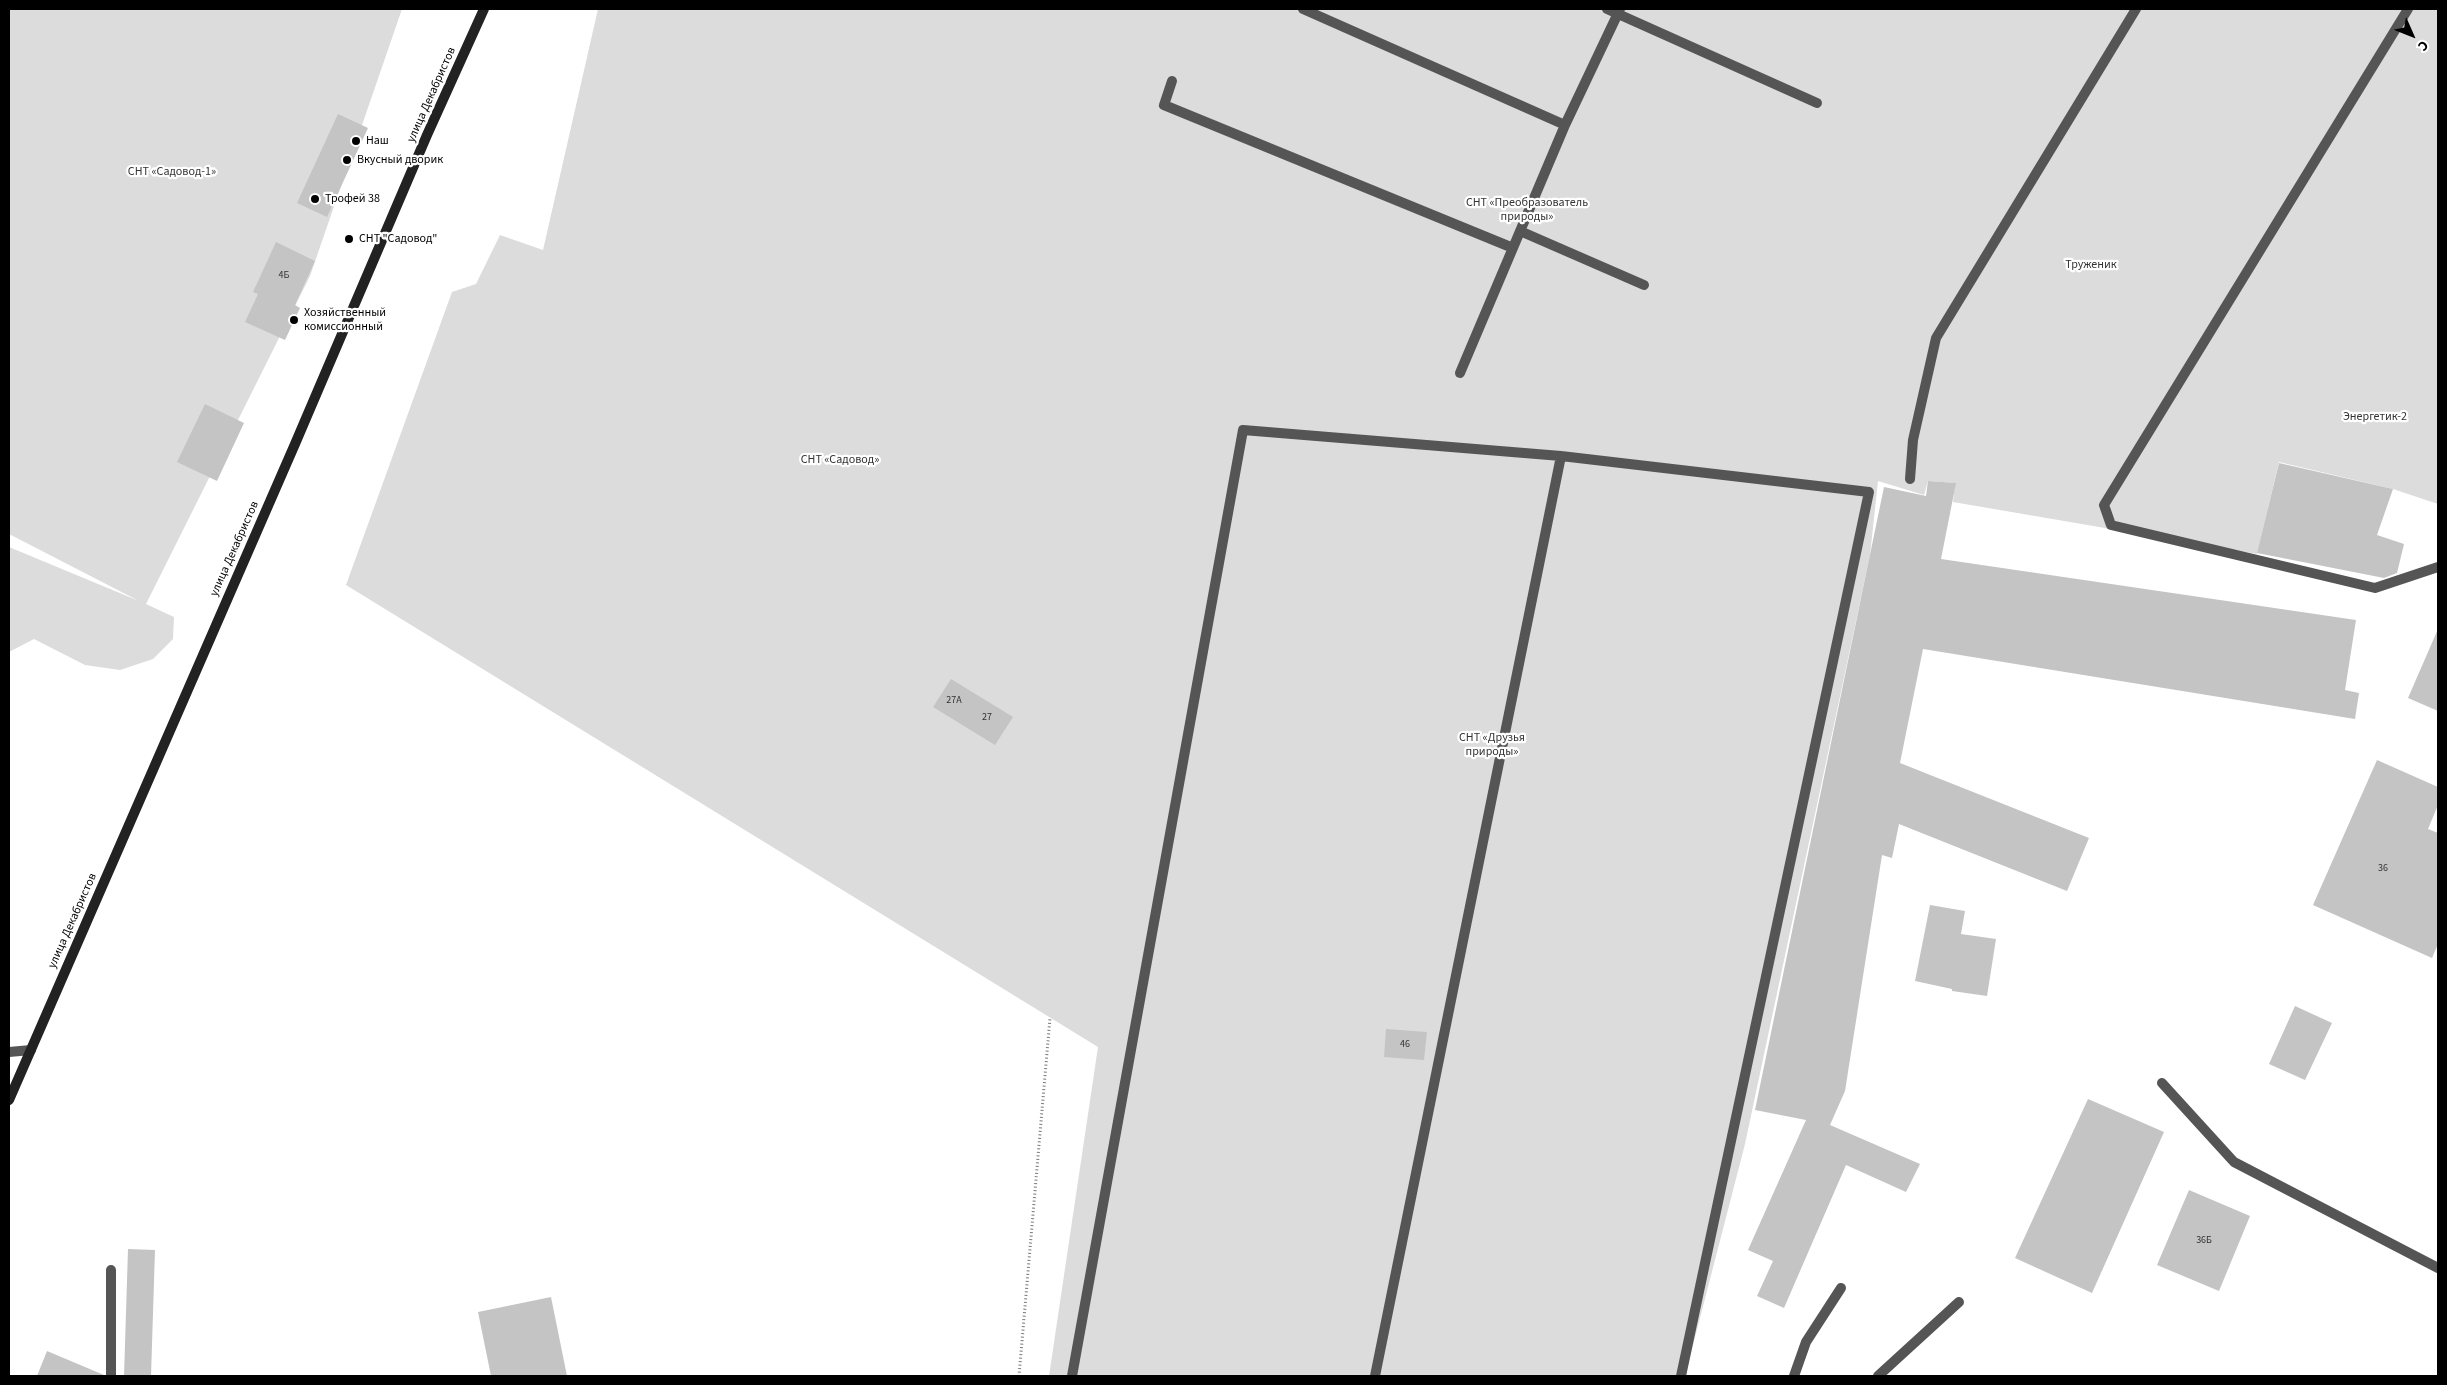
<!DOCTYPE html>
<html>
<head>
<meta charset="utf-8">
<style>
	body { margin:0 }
	#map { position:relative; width:2447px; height:1385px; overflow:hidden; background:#fff; font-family:"Source Sans 3",sans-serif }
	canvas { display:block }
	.frame { position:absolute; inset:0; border:10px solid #000; pointer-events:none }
	.north { position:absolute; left:2387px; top:10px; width:50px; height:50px; -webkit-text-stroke:4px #fff; paint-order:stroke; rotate:134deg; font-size:14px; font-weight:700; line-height:20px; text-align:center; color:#000 }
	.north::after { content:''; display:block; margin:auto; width:18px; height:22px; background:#000; clip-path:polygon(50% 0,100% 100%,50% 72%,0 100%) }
</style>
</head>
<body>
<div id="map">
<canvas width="2447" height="1385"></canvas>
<div class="frame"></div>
<div class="north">С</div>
</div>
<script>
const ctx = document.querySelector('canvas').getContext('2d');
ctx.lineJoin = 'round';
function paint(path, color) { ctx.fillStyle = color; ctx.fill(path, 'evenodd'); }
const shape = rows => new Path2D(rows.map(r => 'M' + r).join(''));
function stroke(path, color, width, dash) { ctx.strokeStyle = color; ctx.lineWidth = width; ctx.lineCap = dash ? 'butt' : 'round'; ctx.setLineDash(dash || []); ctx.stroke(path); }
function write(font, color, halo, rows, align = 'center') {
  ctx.font = font + ' "Source Sans 3",sans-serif'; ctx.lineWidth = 4.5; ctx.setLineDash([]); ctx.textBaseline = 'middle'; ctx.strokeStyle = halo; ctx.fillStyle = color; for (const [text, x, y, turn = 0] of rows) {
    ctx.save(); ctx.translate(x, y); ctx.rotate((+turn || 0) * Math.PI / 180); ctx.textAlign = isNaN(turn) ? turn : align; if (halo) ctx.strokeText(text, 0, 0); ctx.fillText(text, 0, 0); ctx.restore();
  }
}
const green = shape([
	[9,9,402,9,310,276,146,604,174,617,173,639,153,659,120,670,85,665,34,639,9,652,9,547,139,601,9,534],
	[598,9,2438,9,2438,504,2393,489,2279,462,2257,554,1953,502,1955,483,1928,481,1924,495,1878,481,1870,555,1745,1144,1685,1376,1049,1376,1098,1047,346,585,452,292,476,284,500,235,543,250]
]);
const building = shape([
	[338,114,368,128,327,217,297,203],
	[276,242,315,261,295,305,300,308,285,340,245,322,258,294,253,292],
	[205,404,244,423,217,481,177,462],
	[2279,463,2393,489,2377,535,2404,544,2397,573,2384,578,2257,553],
	[1928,481,1956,483,1941,559,2356,620,2345,690,2359,693,2355,719,1923,649,1900,763,2089,838,2067,891,1899,824,1892,858,1882,855,1845,1091,1830,1125,1920,1164,1906,1192,1846,1165,1784,1308,1757,1296,1773,1261,1748,1250,1806,1120,1755,1110,1884,487,1926,496],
	[2438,629,2438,711,2408,698],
	[951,679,1013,717,995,745,933,707],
	[2377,760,2438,787,2438,805,2428,829,2438,833,2438,944,2432,958,2313,905],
	[1930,905,1965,911,1961,934,1996,939,1987,996,1952,991,1952,989,1915,981],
	[2295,1006,2332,1023,2305,1080,2269,1064],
	[1386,1029,1427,1032,1424,1060,1384,1057],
	[2088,1099,2164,1132,2092,1293,2015,1258],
	[2189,1190,2250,1216,2219,1291,2157,1265],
	[128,1249,155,1250,151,1376,124,1376],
	[551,1297,567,1376,491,1376,478,1312],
	[47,1351,104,1375,104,1376,37,1376]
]);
const path = shape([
	[1019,1376,1050,1018]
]);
const lane = shape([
	[9,1052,31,1050],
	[2162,1083,2234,1162,2438,1268],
	[111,1270,111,1376],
	[1794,1376,1806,1342,1841,1288],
	[1878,1376,1959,1302]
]);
const street = shape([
	[1303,9,1565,125],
	[1607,9,1817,103],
	[2408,9,2104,505,2111,525,2375,588,2438,567],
	[1172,81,1164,105,1513,248],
	[1520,231,1644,285],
	[1460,373,1565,125,1620,9],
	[1910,479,1913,440,1936,338,2136,9],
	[1072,1376,1243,430,1561,456,1869,492,1681,1376],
	[1375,1376,1561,456]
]);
const secondary = shape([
	[9,1100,295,444,427,135,484,9]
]);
const markers = [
	[356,141,5,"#000"],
	[347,160,5,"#000"],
	[315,199,5,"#000"],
	[349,239,5,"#000"],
	[294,320,5,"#000"]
];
const numberNames = [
	["4Б",284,276],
	["27А",954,701],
	["27",987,718],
	["36",2383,869],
	["46",1405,1045],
	["36Б",2204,1241]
];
const streetNames = [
	["улица Декабристов",432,95,-66],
	["улица Декабристов",235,549,-66],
	["улица Декабристов",73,921,-66]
];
const poiNames = [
	["Наш",366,141],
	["Вкусный дворик",357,160],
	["Трофей 38",325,199],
	["СНТ \"Садовод\"",359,239],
	["Хозяйственный",304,313],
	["комиссионный",304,327]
];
const parkNames = [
	["СНТ «Садовод-1»",172,172],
	["СНТ «Преобразователь",1527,203],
	["природы»",1527,217],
	["Труженик",2091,265],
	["Энергетик-2",2375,417],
	["СНТ «Садовод»",840,460],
	["СНТ «Друзья",1492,738],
	["природы»",1492,752]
];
paint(green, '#dcdcdc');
paint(building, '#c4c4c4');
stroke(path, '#777', 3, [1, 2.5]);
stroke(lane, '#555', 10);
stroke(street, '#555', 10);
stroke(secondary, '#222', 10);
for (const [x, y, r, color] of markers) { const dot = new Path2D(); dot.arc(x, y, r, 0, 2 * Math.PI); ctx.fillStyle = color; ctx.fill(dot); stroke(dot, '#fff', 2); }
write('10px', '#313131', null, numberNames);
write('12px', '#000', '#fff', streetNames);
write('12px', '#000', '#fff', poiNames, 'left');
write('12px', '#333', '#fff', parkNames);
</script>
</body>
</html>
